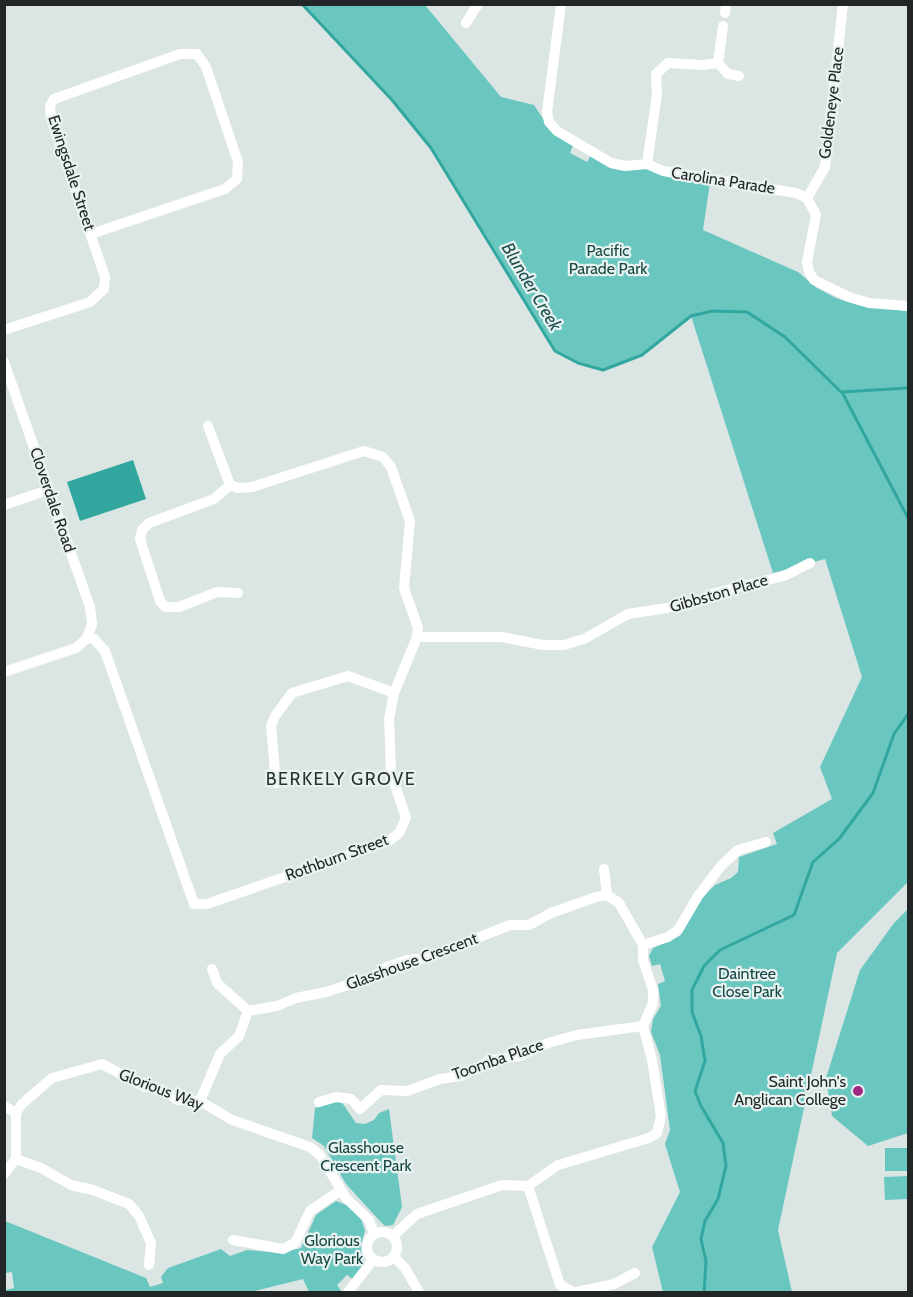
<!DOCTYPE html>
<html>
<head>
<meta charset="utf-8">
<style>
	body { margin:0 }
	#map { position:relative; width:913px; height:1297px; overflow:hidden; background:#dbe5e4; font-family:Cabin,sans-serif }
	canvas { display:block }
	.frame { position:absolute; inset:0; border:6px solid #232626; pointer-events:none }
</style>
</head>
<body>
<div id="map">
<canvas width="913" height="1297"></canvas>
<div class="frame"></div>
</div>
<script>
const ctx = document.querySelector('canvas').getContext('2d');
ctx.lineJoin = 'round';
function paint(path, color) { ctx.fillStyle = color; ctx.fill(path, 'evenodd'); }
const shape = rows => new Path2D(rows.map(r => 'M' + r).join(''));
function stroke(path, color, width, dash) { ctx.strokeStyle = color; ctx.lineWidth = width; ctx.lineCap = dash ? 'butt' : 'round'; ctx.setLineDash(dash || []); ctx.stroke(path); }
function write(font, color, halo, rows, align = 'center') {
  ctx.font = font + ' Cabin,sans-serif'; ctx.lineWidth = 4.5; ctx.setLineDash([]); ctx.textBaseline = 'middle'; ctx.strokeStyle = halo; ctx.fillStyle = color; for (const [text, x, y, turn = 0] of rows) {
    ctx.save(); ctx.translate(x, y); ctx.rotate((+turn || 0) * Math.PI / 180); ctx.textAlign = isNaN(turn) ? turn : align; if (halo) ctx.strokeText(text, 0, 0); ctx.fillText(text, 0, 0); ctx.restore();
  }
}
const green = shape([
	[302,5,425,5,501,97,534,105,553,134,573,145,570,153,587,162,591,155,710,183,703,230,798,272,817,288,836,298,858,305,908,311,908,882,837,953,778,1230,792,1292,663,1292,652,1247,680,1192,665,1144,670,1130,660,1055,651,1032,653,1019,661,1006,658,984,665,981,660,964,652,966,649,956,653,948,680,936,699,901,715,885,731,878,738,872,739,857,777,844,773,833,832,799,820,767,862,677,825,559,773,573,691,316,642,355,603,370,578,363,555,351,431,148,392,100],
	[908,909,908,1133,868,1146,832,1116,826,1078,860,970,894,923],
	[339,1101,343,1104,356,1123,365,1124,374,1120,379,1113,389,1109,402,1207,393,1225,385,1226,378,1219,346,1184,324,1146,312,1138,315,1108],
	[885,1148,908,1148,908,1171,885,1171],
	[908,1176,908,1199,885,1200,884,1177],
	[336,1201,349,1206,361,1218,365,1231,361,1245,362,1268,354,1280,347,1275,337,1285,342,1292,309,1292,303,1279,251,1292,6,1292,6,1290,14,1288,12,1272,5,1273,5,1221,146,1278,150,1287,163,1283,161,1277,168,1268,221,1249,230,1256,247,1250,280,1253,301,1248,316,1215]
]);
const water = shape([
	[133,460,146,499,80,521,67,482]
]);
const stream = shape([
	[302,4,392,100,431,148,555,351,578,363,603,370,642,355,691,316,712,311,747,312,785,337,841,392,908,388],
	[842,392,908,518],
	[704,1292,706,1261,701,1239,705,1221,718,1199,726,1166,723,1143,701,1106,695,1091,705,1061,701,1036,692,1012,692,990,704,966,720,950,794,915,813,862,839,839,873,793,894,734,908,714]
]);
const minor = shape([
	[561,4,547,112,549,122,557,131,611,163,625,166,647,164,663,171,796,193,807,198,816,215,807,262,809,272,814,280,849,297,869,303,908,306],
	[725,13,726,4],
	[466,23,478,4],
	[723,26,718,63,728,74,739,76],
	[647,164,657,94,656,74,668,63,703,65,718,63],
	[807,198,825,167,843,4],
	[4,330,90,302,104,289,105,277,51,119,50,106,54,99,180,54,197,54,206,67,238,162,237,179,225,189,91,234],
	[4,362,90,607,92,624,87,638,76,648,4,672],
	[208,426,230,485],
	[230,485,214,499,149,523,142,530,140,539,160,601,165,607,179,607,217,592,238,593],
	[4,505,48,490],
	[417,637,502,637,543,645,564,645,584,639,628,614,692,604,715,593,784,576,810,563],
	[87,638,94,639,105,651,194,904,207,904,389,841,399,833,406,818,391,773,389,719,394,693,417,637,418,628,404,588,410,521,391,467,383,457,364,451,252,487,238,488,230,485],
	[276,783,271,726,275,716,292,693,348,676,394,693],
	[604,869,607,895],
	[643,945,668,937,678,930,698,896,721,866,738,850,766,842],
	[212,969,217,983,248,1011],
	[200,1101,220,1054,239,1036,248,1011,277,1006,296,998,326,992,373,977,387,967,407,960,427,958,510,925,529,925,551,913,596,897,607,895,619,903,643,945,643,960,653,990,653,1003,643,1026,652,1060,661,1116,657,1133,649,1138,558,1165,528,1186,502,1185,417,1214,393,1236],
	[319,1102,336,1097,351,1099,360,1109,381,1090,407,1091,440,1079,461,1076,491,1060,520,1056,548,1043,577,1035,643,1026],
	[4,1106,16,1113],
	[16,1159,41,1168,71,1185,93,1190,129,1204,139,1216,151,1243,149,1265],
	[4,1174,16,1159,16,1113,22,1104,52,1078,102,1064,145,1087,163,1090,178,1100,200,1101,232,1120,310,1147,320,1155,346,1198,369,1220,374,1234],
	[528,1186,560,1285,573,1292],
	'367 1247a15 15 0 1 1 30 0a15 15 0 1 1-30 0Z',
	[233,1240,283,1249,295,1243,310,1211,341,1190],
	[394,1257,405,1268,419,1292],
	[348,1292,373,1260],
	[577,1292,614,1284,635,1273]
]);
const markers = [
	[858,1091,6,"#9e2983"]
];
const streetNames = [
	["Goldeneye Place",832,103,-83],
	["Ewingsdale Street",71,173,72],
	["Carolina Parade",723,181,9],
	["Cloverdale Road",52,500,71],
	["Gibbston Place",719,594,-16],
	["Rothburn Street",337,858,-20],
	["Glasshouse Crescent",412,962,-20],
	["Toomba Place",498,1060,-19],
	["Glorious Way",161,1090,21]
];
const parkNames = [
	["Pacific",608,251],
	["Parade Park",608,269],
	["Daintree",747,974],
	["Close Park",747,992],
	["Glasshouse",366,1148],
	["Crescent Park",366,1166],
	["Glorious",332,1241],
	["Way Park",332,1259]
];
const poiNames = [
	["Saint John's",846,1082],
	["Anglican College",846,1100]
];
const waterNames = [
	["Blunder Creek",531,287,59]
];
const neighbourhoodNames = [
	["BERKELY GROVE",341,780]
];
paint(green, '#69c7c0');
paint(water, '#32a7a0');
stroke(stream, '#32a7a0', 3);
stroke(minor, '#fff', 10);
for (const [x, y, r, color] of markers) { const dot = new Path2D(); dot.arc(x, y, r, 0, 2 * Math.PI); ctx.fillStyle = color; ctx.fill(dot); stroke(dot, '#e8f2f1', 2); }
write('16px', '#232626', '#e8f2f1', streetNames);
write('16px', '#164844', '#e8f2f1', parkNames);
write('16px', '#232626', '#e8f2f1', poiNames, 'right');
write('italic 18px', '#21514e', '#e8f2f1', waterNames);
ctx.letterSpacing = '1.5px';
write('18px', '#2a3231', '#e8f2f1', neighbourhoodNames);
ctx.letterSpacing = '0px';
</script>
</body>
</html>
